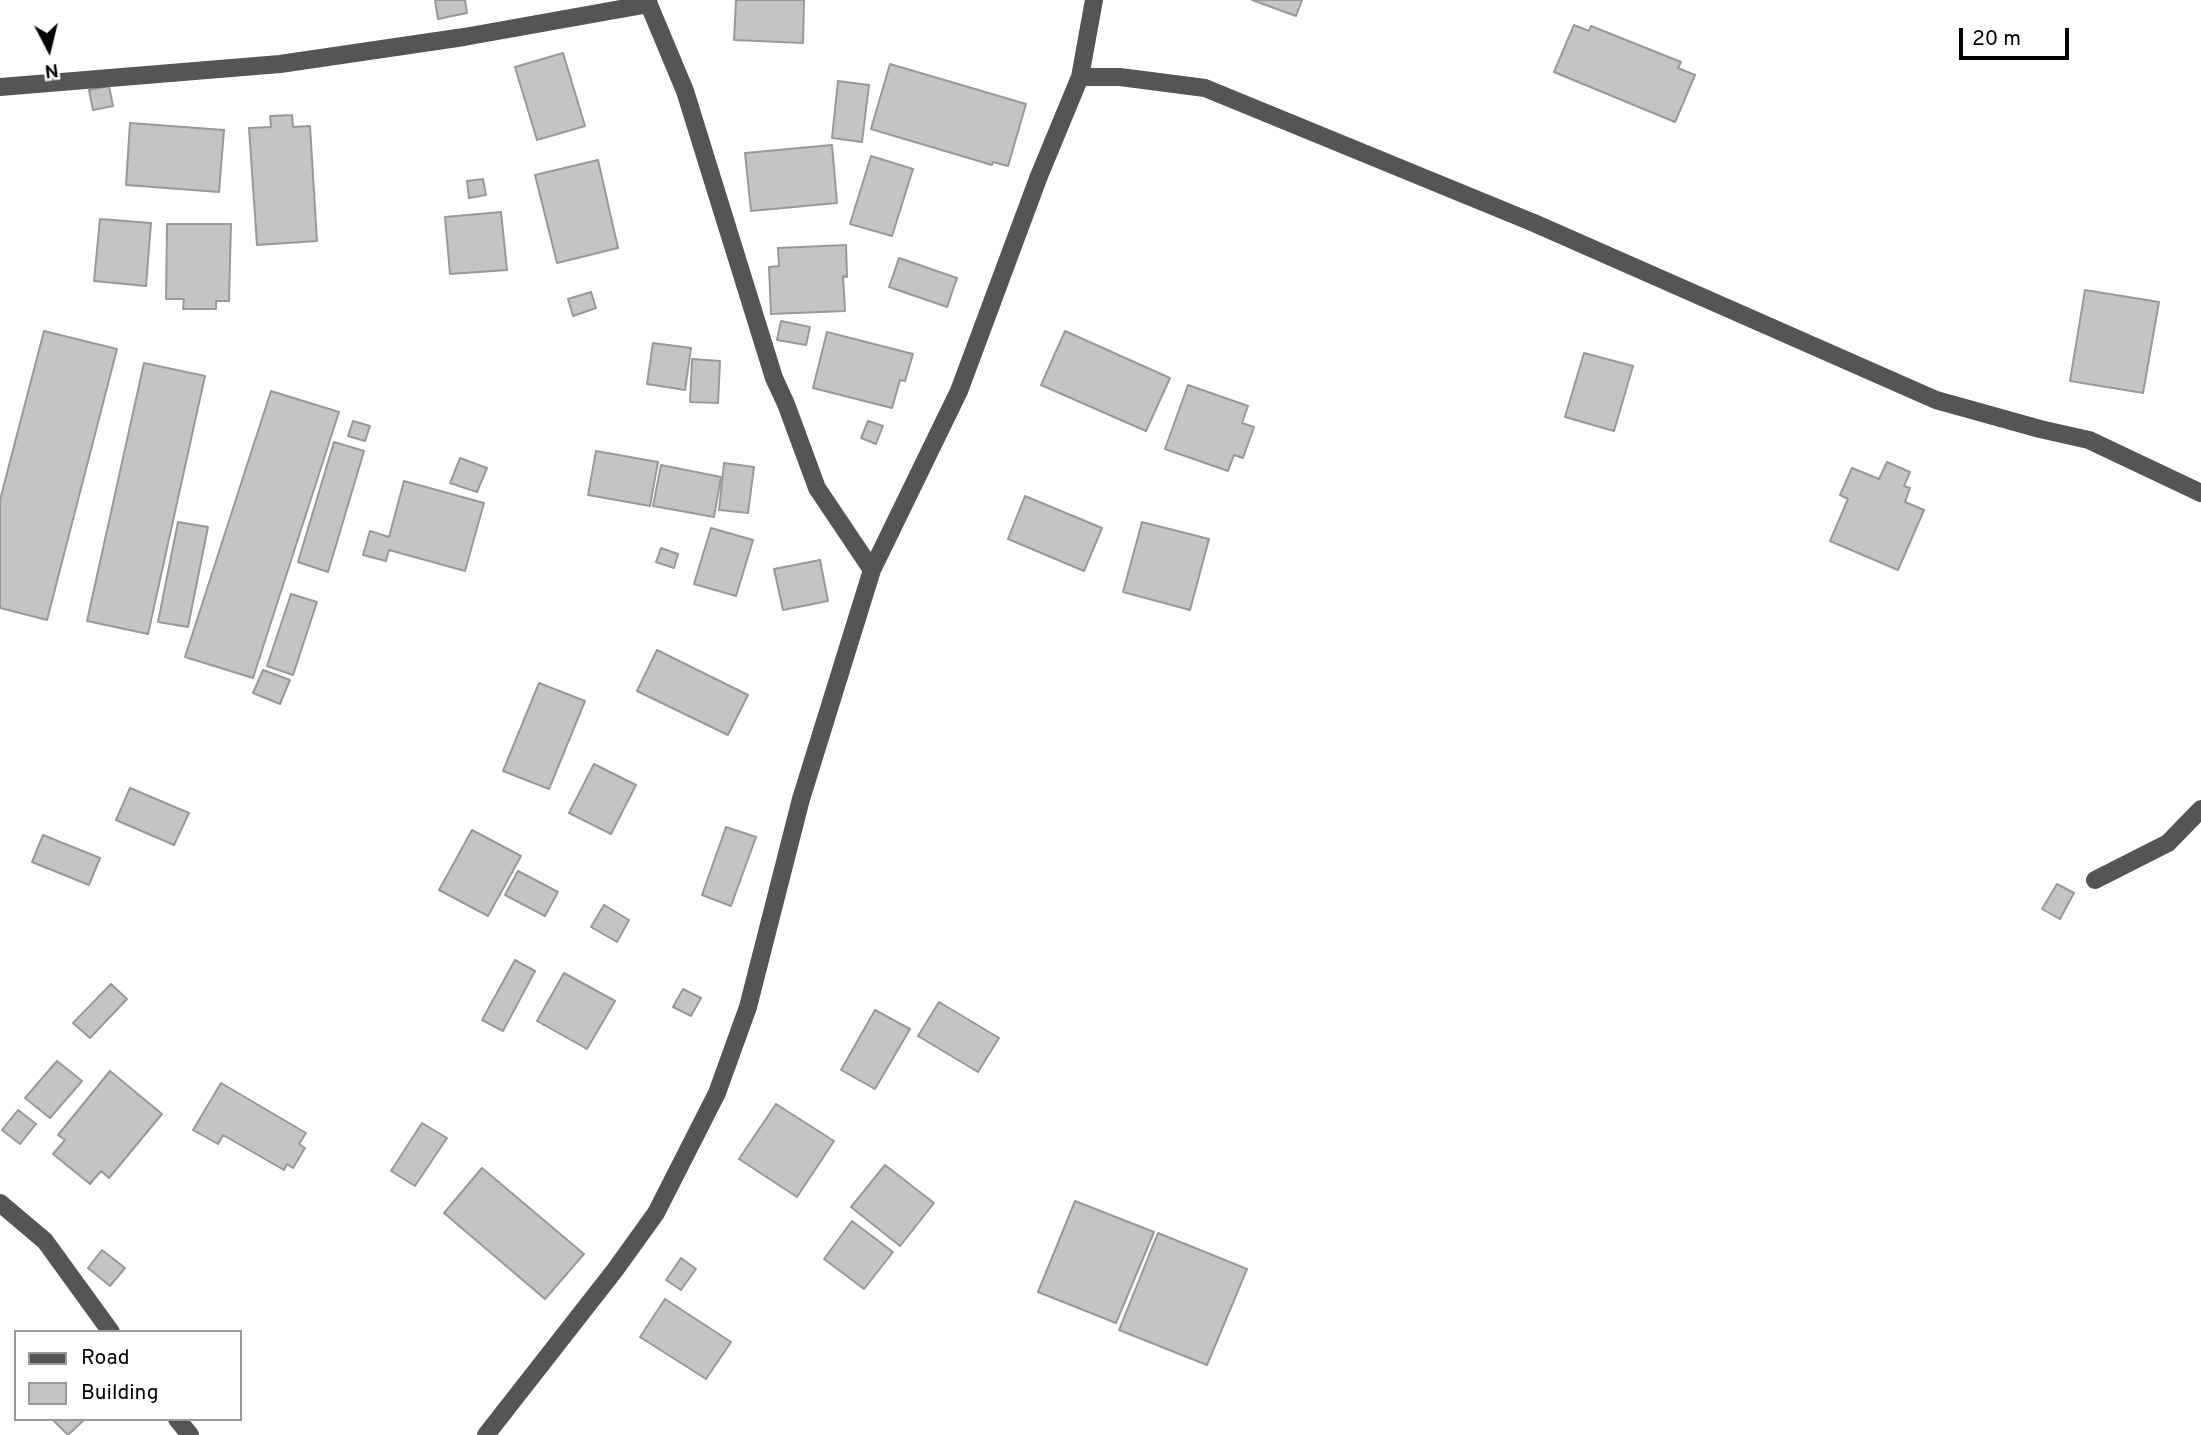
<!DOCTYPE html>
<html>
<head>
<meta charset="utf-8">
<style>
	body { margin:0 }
	#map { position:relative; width:2201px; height:1435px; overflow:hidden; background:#fff; font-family:Overpass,sans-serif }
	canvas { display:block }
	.legend { position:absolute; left:14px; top:1330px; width:228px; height:91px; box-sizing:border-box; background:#fff; border:2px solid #999; margin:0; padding:9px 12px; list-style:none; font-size:21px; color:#000 }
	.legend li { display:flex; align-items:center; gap:14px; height:35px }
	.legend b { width:35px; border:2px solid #999 }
	.north { position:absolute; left:14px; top:14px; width:70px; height:70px; -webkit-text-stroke:5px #fff; paint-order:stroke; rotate:173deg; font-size:19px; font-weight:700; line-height:28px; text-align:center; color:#000 }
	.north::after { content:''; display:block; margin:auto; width:24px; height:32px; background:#000; clip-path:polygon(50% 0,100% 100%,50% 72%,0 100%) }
	.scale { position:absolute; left:1959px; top:28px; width:110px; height:32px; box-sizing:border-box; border:4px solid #000; border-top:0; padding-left:9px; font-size:21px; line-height:24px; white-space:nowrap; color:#000; -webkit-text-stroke:5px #fff; paint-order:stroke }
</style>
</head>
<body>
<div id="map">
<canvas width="2201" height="1435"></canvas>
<ul class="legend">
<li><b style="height:9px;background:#555"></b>Road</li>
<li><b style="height:19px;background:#c4c4c4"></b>Building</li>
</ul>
<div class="north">N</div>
<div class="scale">20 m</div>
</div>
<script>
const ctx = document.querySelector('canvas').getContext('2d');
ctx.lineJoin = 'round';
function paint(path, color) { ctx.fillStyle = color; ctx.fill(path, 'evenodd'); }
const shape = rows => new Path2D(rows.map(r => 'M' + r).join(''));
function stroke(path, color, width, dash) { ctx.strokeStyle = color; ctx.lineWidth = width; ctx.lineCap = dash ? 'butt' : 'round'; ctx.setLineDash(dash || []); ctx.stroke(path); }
const building = shape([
	[435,0,465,0,467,13,438,19,435,0],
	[736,0,804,0,803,43,734,40,736,0],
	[1252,0,1302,0,1296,16,1252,0],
	[1574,25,1589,31,1591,26,1681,62,1678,68,1695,75,1675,122,1554,72,1574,25],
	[563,53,585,126,537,140,515,67,563,53],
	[890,64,1026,104,1008,166,993,162,992,165,871,129,890,64],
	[838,81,869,85,862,142,832,138,838,81],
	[109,86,113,106,93,110,89,90,109,86],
	[292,115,293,127,310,126,317,241,257,245,249,128,271,127,270,116,292,115],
	[130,123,224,130,219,192,126,185,130,123],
	[832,145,837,203,751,211,745,153,832,145],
	[871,156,913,169,892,236,850,224,871,156],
	[598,160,618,248,557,263,535,175,598,160],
	[483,179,486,195,469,198,467,181,483,179],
	[501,212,507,270,450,274,445,217,501,212],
	[100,219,151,223,146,286,94,281,100,219],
	[167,224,231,224,229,301,216,301,216,309,183,309,184,299,166,299,167,224],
	[846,245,847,277,843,276,845,311,771,314,769,267,779,266,778,248,846,245],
	[899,258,957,278,947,307,889,287,899,258],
	[2085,290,2159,302,2143,393,2070,381,2085,290],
	[591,292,596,308,573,316,568,299,591,292],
	[781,321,810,327,806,345,777,340,781,321],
	[44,331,117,349,47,620,0,608,0,500,44,331],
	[1065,331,1170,378,1146,431,1041,385,1065,331],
	[827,332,913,354,905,381,900,380,892,408,813,388,827,332],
	[653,343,691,348,685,390,647,384,653,343],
	[1584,353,1633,366,1614,431,1565,417,1584,353],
	[692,359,720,361,718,403,690,402,692,359],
	[144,363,205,376,148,634,87,621,144,363],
	[1188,385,1248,406,1242,423,1254,427,1243,458,1234,455,1228,471,1165,449,1188,385],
	[271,391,339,412,253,678,185,657,271,391],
	[353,421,370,426,365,441,348,436,353,421],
	[868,421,883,426,876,444,861,438,868,421],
	[334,442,364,451,328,572,298,562,334,442],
	[596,451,658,462,650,506,588,495,596,451],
	[460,458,487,468,477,492,450,483,460,458],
	[1887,462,1910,472,1904,486,1910,488,1905,502,1924,510,1898,570,1830,541,1848,499,1840,495,1852,468,1879,479,1887,462],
	[724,463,754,467,748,513,719,510,724,463],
	[661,465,721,477,714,517,653,506,661,465],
	[404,481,484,503,465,571,389,550,386,561,363,555,370,531,389,537,404,481],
	[1025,496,1102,528,1084,571,1008,539,1025,496],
	[178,522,208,527,188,627,158,622,178,522],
	[1142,522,1209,539,1190,610,1123,592,1142,522],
	[711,528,753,540,736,596,694,584,711,528],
	[661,548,678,554,674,568,656,562,661,548],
	[820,560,828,601,783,610,774,569,820,560],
	[291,594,317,602,293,675,267,666,291,594],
	[657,650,748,695,728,735,637,691,657,650],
	[263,670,290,680,280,704,253,693,263,670],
	[539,683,585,701,549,789,503,771,539,683],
	[594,764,636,785,611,834,569,813,594,764],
	[130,788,189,813,174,845,116,820,130,788],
	[726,827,756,837,731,906,702,895,726,827],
	[472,830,521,856,488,916,439,890,472,830],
	[43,835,100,858,89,885,32,862,43,835],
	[518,871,558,892,545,916,505,895,518,871],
	[2057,884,2074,893,2060,919,2042,909,2057,884],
	[604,905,629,920,617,942,591,927,604,905],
	[515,960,535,971,503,1031,482,1020,515,960],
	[564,973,615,1001,587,1049,537,1021,564,973],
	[111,984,127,999,90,1038,73,1023,111,984],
	[683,989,701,998,691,1016,673,1007,683,989],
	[939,1002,999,1038,978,1072,918,1036,939,1002],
	[875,1010,910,1029,875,1089,841,1070,875,1010],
	[57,1061,82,1081,50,1118,25,1098,57,1061],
	[110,1071,162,1114,109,1178,101,1171,90,1184,53,1154,65,1140,58,1135,110,1071],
	[221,1083,306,1133,299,1144,305,1148,293,1168,287,1164,284,1170,223,1135,218,1144,193,1130,221,1083],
	[776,1104,834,1141,797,1197,739,1159,776,1104],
	[18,1110,36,1124,20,1144,2,1130,18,1110],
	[422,1123,447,1138,415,1186,391,1171,422,1123],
	[885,1165,934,1203,900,1246,851,1207,885,1165],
	[482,1168,584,1254,545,1299,444,1213,482,1168],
	[1075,1201,1154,1232,1116,1323,1038,1292,1075,1201],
	[852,1221,893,1252,864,1289,824,1259,852,1221],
	[1158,1233,1247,1269,1207,1365,1119,1330,1158,1233],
	[102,1250,125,1268,110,1286,88,1268,102,1250],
	[681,1258,696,1269,681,1290,666,1280,681,1258],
	[665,1299,731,1342,706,1379,640,1337,665,1299],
	[56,1419,85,1419,68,1435,54,1421,56,1419]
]);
const minor = shape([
	[1080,77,1120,77,1205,88,1534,223,1936,400,2040,429,2089,440,2201,493],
	[0,87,280,64,464,37,649,4],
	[872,570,959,391,1039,176,1080,77,1094,0],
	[2095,880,2168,843,2201,809],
	[0,1203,45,1241,111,1332],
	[177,1419,190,1435],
	[486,1435,615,1270,656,1213,717,1093,748,1007,801,799,872,570,817,488,786,404,774,378,685,91,647,0]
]);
paint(building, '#c4c4c4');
stroke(building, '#999', 2);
stroke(minor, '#555', 18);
</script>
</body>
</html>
